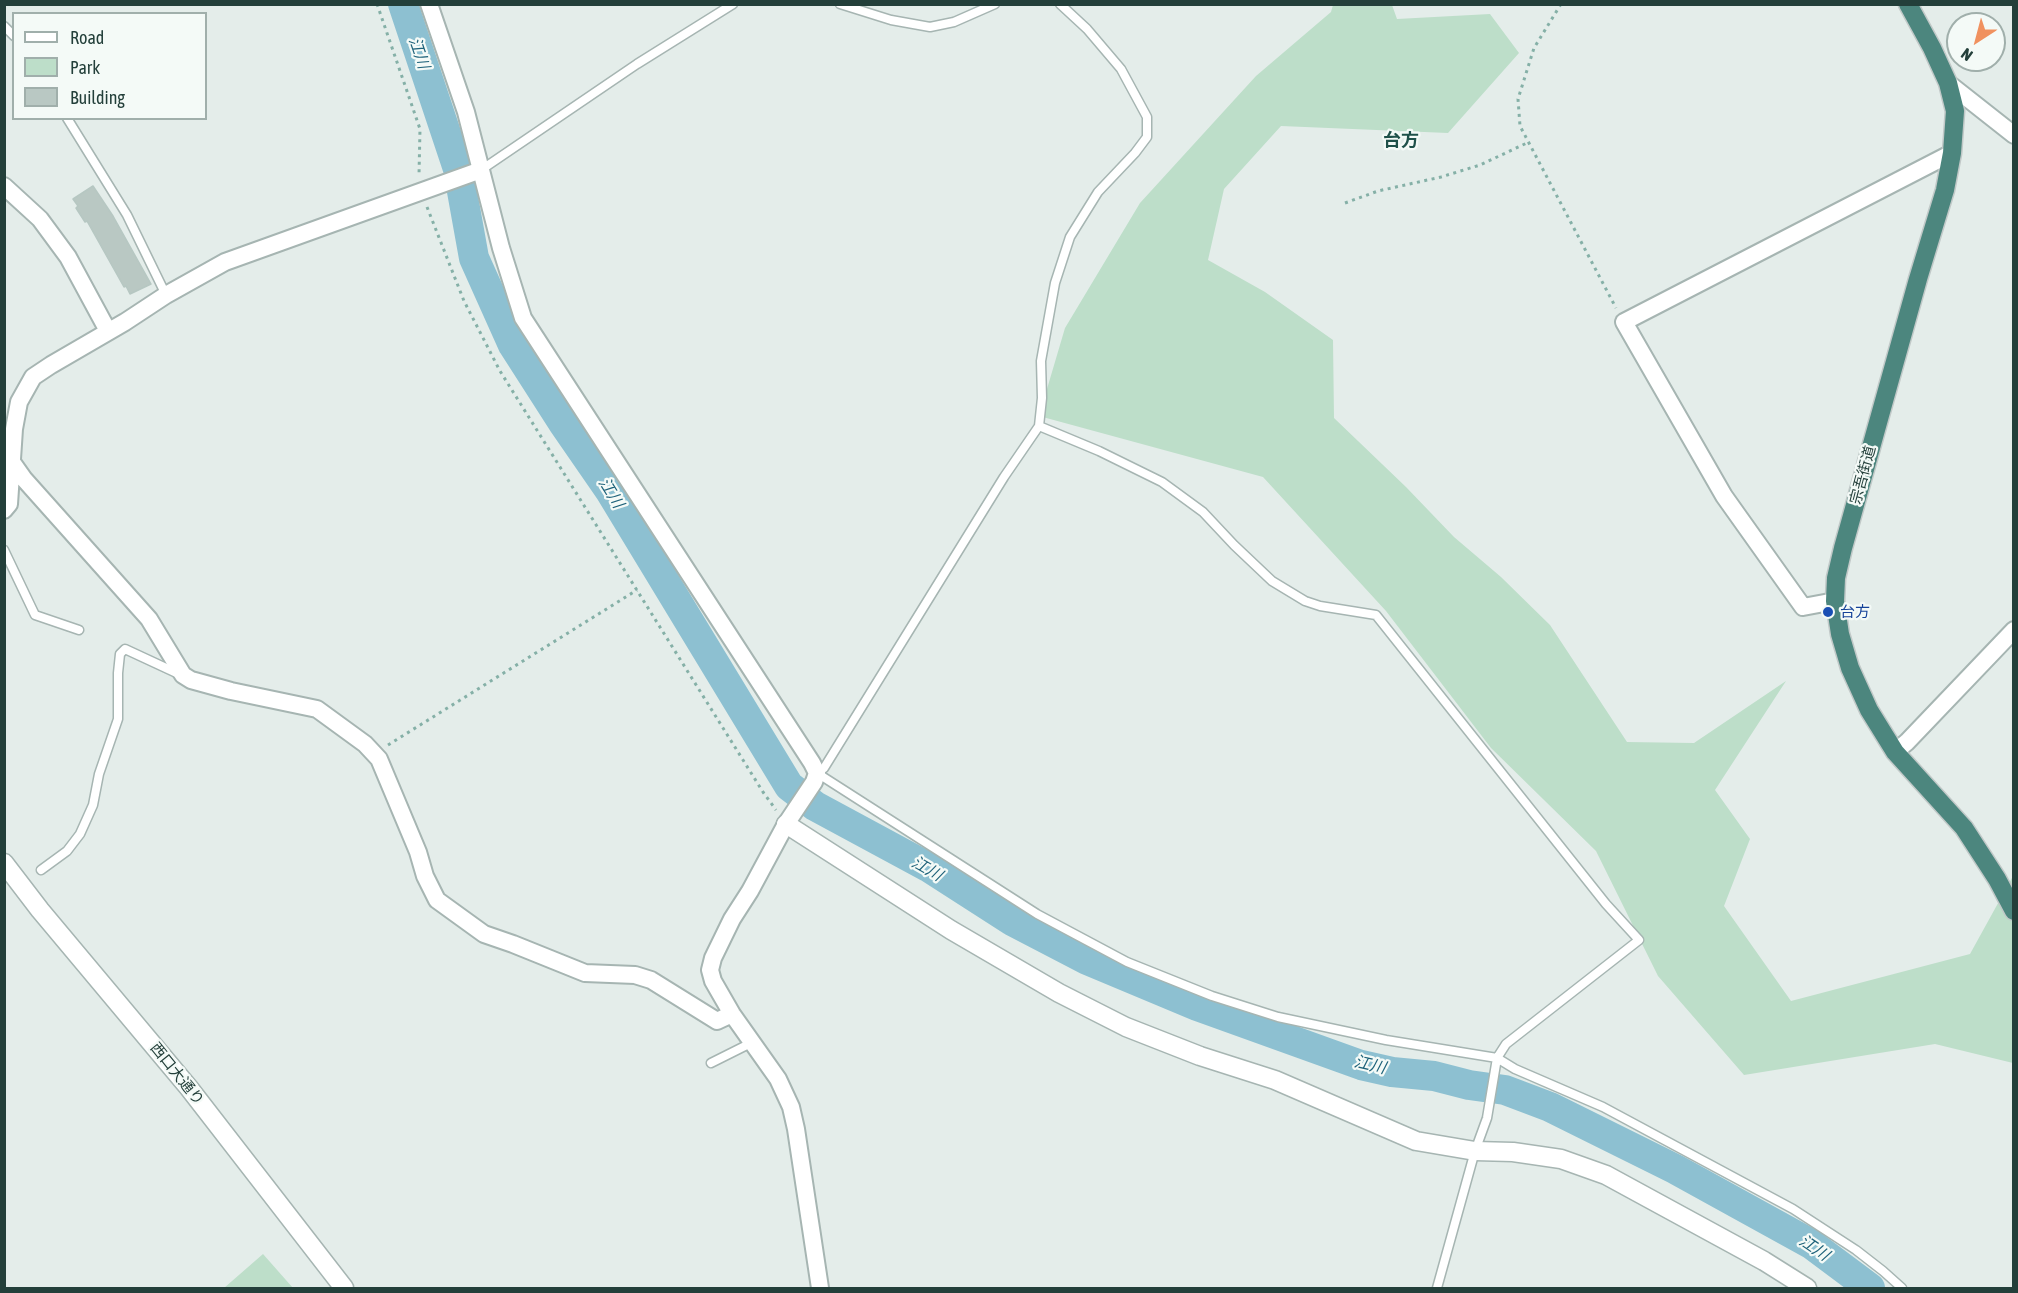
<!DOCTYPE html>
<html>
<head>
<meta charset="utf-8">
<style>
	body { margin:0 }
	#map { position:relative; width:2018px; height:1293px; overflow:hidden; background:#e4edea; font-family:"Asap Condensed",sans-serif }
	canvas { display:block }
	.frame { position:absolute; inset:0; border:6px solid #233f3a; pointer-events:none }
	.legend { position:absolute; left:12px; top:12px; width:195px; height:108px; box-sizing:border-box; background:#f4faf7; border:2px solid #a0afab; margin:0; padding:8px 10px; list-style:none; font-size:18px; color:#233f3a }
	.legend li { display:flex; align-items:center; gap:12px; height:30px }
	.legend b { width:30px; border:2px solid #a0afab }
	.north { position:absolute; left:1946px; top:12px; width:60px; height:60px; box-sizing:border-box; background:#f4faf7; border:2px solid #a0afab; border-radius:50%; rotate:216deg; font-size:16px; font-weight:700; line-height:24px; text-align:center; color:#233f3a }
	.north::after { content:''; display:block; margin:auto; width:21px; height:27px; background:#f0915f; clip-path:polygon(50% 0,100% 100%,50% 72%,0 100%) }
</style>
</head>
<body>
<div id="map">
<canvas width="2018" height="1293"></canvas>
<div class="frame"></div>
<ul class="legend">
<li><b style="height:8px;background:#fff"></b>Road</li>
<li><b style="height:16px;background:#bddec9"></b>Park</li>
<li><b style="height:16px;background:#b9c8c3"></b>Building</li>
</ul>
<div class="north">N</div>
</div>
<script>
const ctx = document.querySelector('canvas').getContext('2d');
ctx.lineJoin = 'round';
function paint(path, color) { ctx.fillStyle = color; ctx.fill(path, 'evenodd'); }
const shape = rows => new Path2D(rows.map(r => 'M' + r).join(''));
function stroke(path, color, width, dash) { ctx.strokeStyle = color; ctx.lineWidth = width; ctx.lineCap = dash ? 'butt' : 'round'; ctx.setLineDash(dash || []); ctx.stroke(path); }
function write(font, color, halo, rows, align = 'center') {
  ctx.font = font + ' "Asap Condensed","Noto Sans JP",sans-serif'; ctx.lineWidth = 4.5; ctx.setLineDash([]); ctx.textBaseline = 'middle'; ctx.strokeStyle = halo; ctx.fillStyle = color; for (const [text, x, y, turn = 0] of rows) {
    ctx.save(); ctx.translate(x, y); ctx.rotate((+turn || 0) * Math.PI / 180); ctx.textAlign = isNaN(turn) ? turn : align; if (halo) ctx.strokeText(text, 0, 0); ctx.fillText(text, 0, 0); ctx.restore();
  }
}
const green = shape([
	[1333,5,1392,5,1397,19,1490,14,1519,53,1448,133,1281,126,1224,189,1208,260,1265,292,1333,340,1334,418,1406,487,1454,537,1501,577,1550,625,1627,742,1694,743,1786,681,1715,790,1750,839,1724,906,1791,1001,1970,954,2013,876,2013,1063,1935,1044,1744,1075,1658,976,1596,851,1491,748,1386,611,1263,477,1039,416,1065,328,1140,203,1256,76,1331,12],
	[263,1254,293,1288,224,1288]
]);
const river = shape([
	[403,4,458,169,474,258,513,345,563,423,610,491,789,786,815,806,928,867,1012,921,1087,960,1197,1006,1361,1065,1392,1072,1434,1076,1469,1085,1505,1090,1550,1107,1675,1169,1811,1244,1870,1288]
]);
const building = shape([
	[93,186,113,216,151,284,130,294,126,286,124,287,87,221,85,222,76,208,78,206,73,199,93,186]
]);
const path = shape([
	[377,4,420,129,419,175],
	[1561,4,1534,48,1518,99,1520,126,1616,308],
	[1345,203,1378,191,1441,177,1480,165,1529,142],
	[427,207,464,301,500,371,763,792,776,810],
	[388,745,637,590]
]);
const service = shape([
	[840,4,891,20,930,27,954,22,995,4],
	[1060,4,1087,29,1121,69,1147,117,1147,137,1135,153,1098,192,1070,237,1055,283,1041,361,1042,398,1039,426,1099,451,1162,482,1203,512,1234,545,1272,581,1305,601,1320,606,1376,615,1606,904,1639,940,1506,1044,1497,1058,1487,1118,1475,1151,1437,1288],
	[4,26,14,36],
	[67,118,127,215,166,295],
	[481,170,637,64,733,4],
	[1039,426,1004,477,824,768,817,773,1037,914,1127,962,1212,996,1278,1017,1386,1040,1497,1058,1515,1069,1603,1107,1793,1209,1856,1250,1883,1271,1902,1288],
	[4,550,35,615,79,630],
	[41,870,67,851,80,834,93,805,99,774,118,719,118,673,120,654,125,649,181,675],
	[711,1063,751,1043]
]);
const minor = shape([
	[429,4,466,112,501,248,523,318,812,763,817,773,814,782,786,824,750,891,732,919,713,958,710,970,713,981,732,1014,778,1079,791,1107,796,1129,820,1288],
	[1948,83,2014,135],
	[4,186,40,219,68,257,108,331],
	[12,462,24,479,149,619,183,675,191,680,231,691,317,709,365,744,379,759,418,852,425,876,437,900,484,934,513,944,585,973,635,975,651,980,717,1021,732,1014],
	[4,510,9,504,14,429,19,402,33,377,51,365,125,322,166,295,225,262,481,170],
	[1835,601,1803,607,1724,496,1624,322,1952,153],
	[1895,752,1907,742,2014,630]
]);
const tertiary = shape([
	[786,824,951,930,1059,993,1126,1027,1200,1056,1275,1080,1416,1141,1475,1151,1513,1152,1561,1159,1606,1175,1764,1261,1807,1288],
	[4,863,40,910,189,1088,344,1288]
]);
const trunk = shape([
	[1908,4,1932,48,1948,83,1955,111,1952,153,1945,190,1918,279,1843,548,1836,578,1835,601,1840,634,1850,668,1869,710,1895,752,1964,828,1997,879,2014,911]
]);
const markers = [
	[1828,612,6,"#1a4fb4"]
];
const streetNames = [
	["宗吾街道",1863,475,-75],
	["西口大通り",177,1074,51]
];
const transitNames = [
	["台方",1840,612]
];
const waterNames = [
	["江川",419,53,71],
	["江川",611,493,58],
	["江川",927,869,30],
	["江川",1370,1065,13],
	["江川",1814,1248,34]
];
const quarterNames = [
	["台方",1401,140]
];
paint(green, '#bddec9');
stroke(river, '#8dc0d1', 30);
paint(building, '#b9c8c3');
stroke(building, '#b6c7c2', 1.5);
stroke(service, '#a6b5b2', 11);
stroke(minor, '#a6b5b2', 20);
stroke(tertiary, '#a6b5b2', 21);
stroke(trunk, '#c1c9c8', 21);
stroke(path, '#85b0a7', 3, [3, 4.5]);
stroke(service, '#fff', 8);
stroke(minor, '#fff', 16);
stroke(tertiary, '#fff', 18);
stroke(trunk, '#4c867e', 18);
for (const [x, y, r, color] of markers) { const dot = new Path2D(); dot.arc(x, y, r, 0, 2 * Math.PI); ctx.fillStyle = color; ctx.fill(dot); stroke(dot, '#f4faf7', 2); }
write('15px', '#233f3a', '#f4faf7', streetNames);
write('15px', '#164399', '#f4faf7', transitNames, 'left');
write('italic 16px', '#1e627a', '#f4faf7', waterNames);
write('bold 18px', '#1f514a', '#f4faf7', quarterNames);
</script>
</body>
</html>
